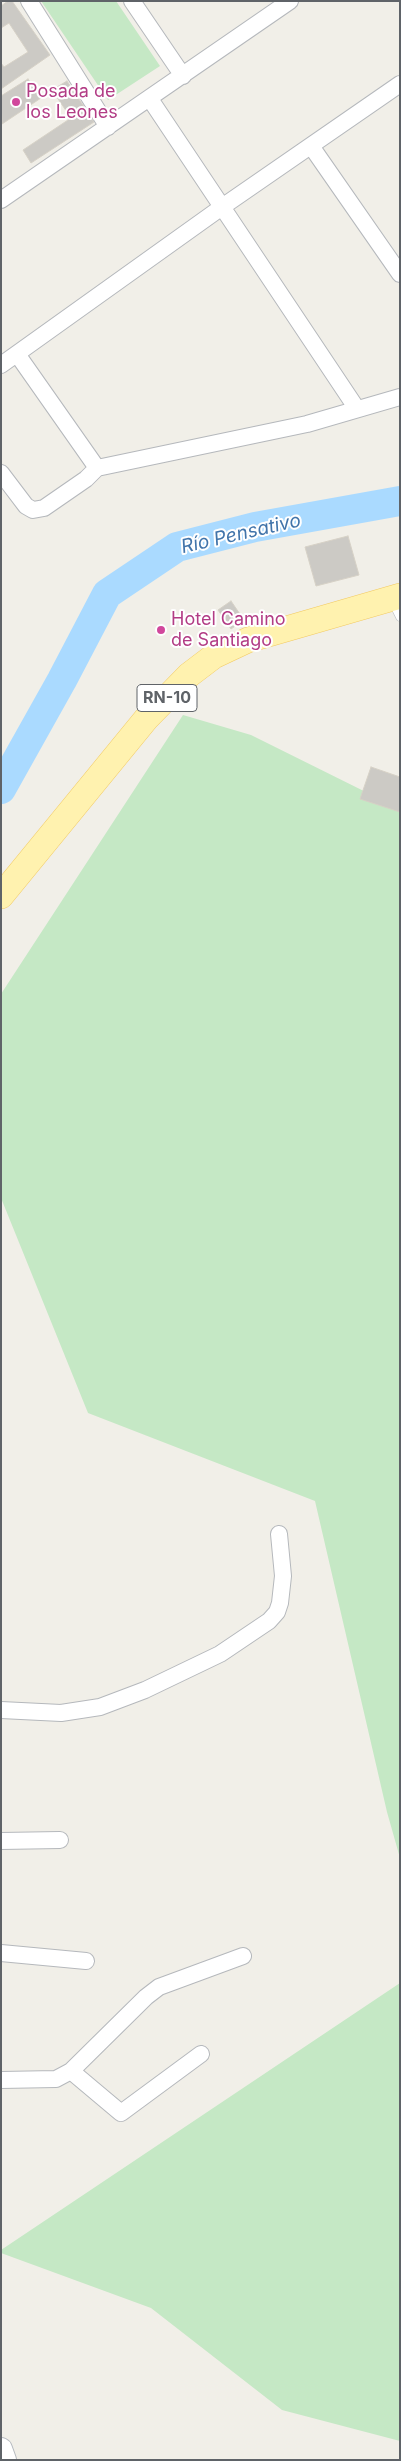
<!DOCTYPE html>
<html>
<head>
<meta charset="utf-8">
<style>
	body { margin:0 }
	#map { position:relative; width:401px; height:2461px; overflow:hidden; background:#f1efe8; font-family:Inter,sans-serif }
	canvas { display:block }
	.frame { position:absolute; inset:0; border:2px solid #5f6368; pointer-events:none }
</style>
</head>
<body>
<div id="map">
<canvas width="401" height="2461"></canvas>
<div class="frame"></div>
</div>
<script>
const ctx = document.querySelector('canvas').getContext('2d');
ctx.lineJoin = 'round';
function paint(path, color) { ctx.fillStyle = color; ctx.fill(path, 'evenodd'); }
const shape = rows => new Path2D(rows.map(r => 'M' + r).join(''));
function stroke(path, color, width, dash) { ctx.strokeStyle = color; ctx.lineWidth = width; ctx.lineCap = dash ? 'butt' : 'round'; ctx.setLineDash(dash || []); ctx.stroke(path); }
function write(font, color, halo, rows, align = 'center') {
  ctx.font = font + ' Inter,sans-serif'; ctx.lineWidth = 4; ctx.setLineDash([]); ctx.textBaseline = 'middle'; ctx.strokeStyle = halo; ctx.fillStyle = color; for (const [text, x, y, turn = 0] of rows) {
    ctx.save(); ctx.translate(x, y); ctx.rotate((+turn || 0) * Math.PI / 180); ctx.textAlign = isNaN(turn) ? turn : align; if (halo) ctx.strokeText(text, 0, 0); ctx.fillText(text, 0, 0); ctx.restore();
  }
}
const green = shape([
	[41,1,116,1,160,66,108,100],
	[183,715,251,735,400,809,400,1858,387,1812,315,1501,88,1413,1,1198,1,994],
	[400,1983,400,2441,282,2410,151,2308,1,2253,1,2250]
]);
const river = shape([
	[1,789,62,680,107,594,177,547,255,527,400,501]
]);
const building = shape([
	[8,1,12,1,50,55,1,89,1,63,4,67,28,52,9,23,1,28,1,6,8,1],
	[28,79,41,98,2,124,1,96,28,79],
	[67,81,94,122,31,163,23,150,71,118,52,90,67,81],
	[348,536,359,575,316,586,305,547,348,536],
	[231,601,244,620,231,629,218,610,231,601],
	[371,767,400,777,400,812,360,799,371,767]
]);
const service = shape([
	[393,603,400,617]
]);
const minor = shape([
	[29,1,108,127],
	[132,1,183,76],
	[150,99,357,409],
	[311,146,400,274],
	[1,200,290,1],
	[17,354,97,468],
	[1,365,222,207,400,84],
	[1,473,26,506,33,510,44,508,86,479,97,468,307,424,400,397],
	[1,1710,61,1713,100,1707,145,1690,220,1654,269,1621,277,1612,280,1603,283,1576,279,1534],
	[1,1841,60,1840],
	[1,1953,86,1961],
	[71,2071,121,2113,201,2054],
	[1,2080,56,2079,71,2071,146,1997,159,1987,243,1956]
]);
const secondary = shape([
	[1,2449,5,2460]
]);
const primary = shape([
	[1,896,146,719,189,675,214,656,248,640,400,596]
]);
const markers = [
	[16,102,5,"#d1479c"],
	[161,630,5,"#d1479c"]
];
const shields = [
	[167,698,60]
];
const shieldNames = [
	["RN-10",167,698]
];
const hotelNames = [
	["Posada de",26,92],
	["los Leones",26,113],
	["Hotel Camino",171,620],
	["de Santiago",171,641]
];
const waterNames = [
	["Río Pensativo",241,534,-13]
];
paint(green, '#c5e8c5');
stroke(river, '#aadaff', 30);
paint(building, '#cccac5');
stroke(building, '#d6d1c6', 1);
stroke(service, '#b5b8bc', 9);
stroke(minor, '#b5b8bc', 18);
stroke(secondary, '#b6babf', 24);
stroke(primary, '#f2c960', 26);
stroke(service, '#fff', 8);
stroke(minor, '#fff', 16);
stroke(secondary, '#fff', 22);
stroke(primary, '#fff2af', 25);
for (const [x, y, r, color] of markers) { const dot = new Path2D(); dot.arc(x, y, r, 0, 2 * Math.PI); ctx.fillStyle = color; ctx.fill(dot); stroke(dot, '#fff', 2); }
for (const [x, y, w] of shields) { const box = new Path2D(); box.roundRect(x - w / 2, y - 13.5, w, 27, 4); ctx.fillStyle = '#fff'; ctx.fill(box); stroke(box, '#5f6368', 1); }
write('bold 16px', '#5f6368', null, shieldNames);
write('18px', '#b23c85', '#fff', hotelNames, 'left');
write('italic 19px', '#4174aa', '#fff', waterNames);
</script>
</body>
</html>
